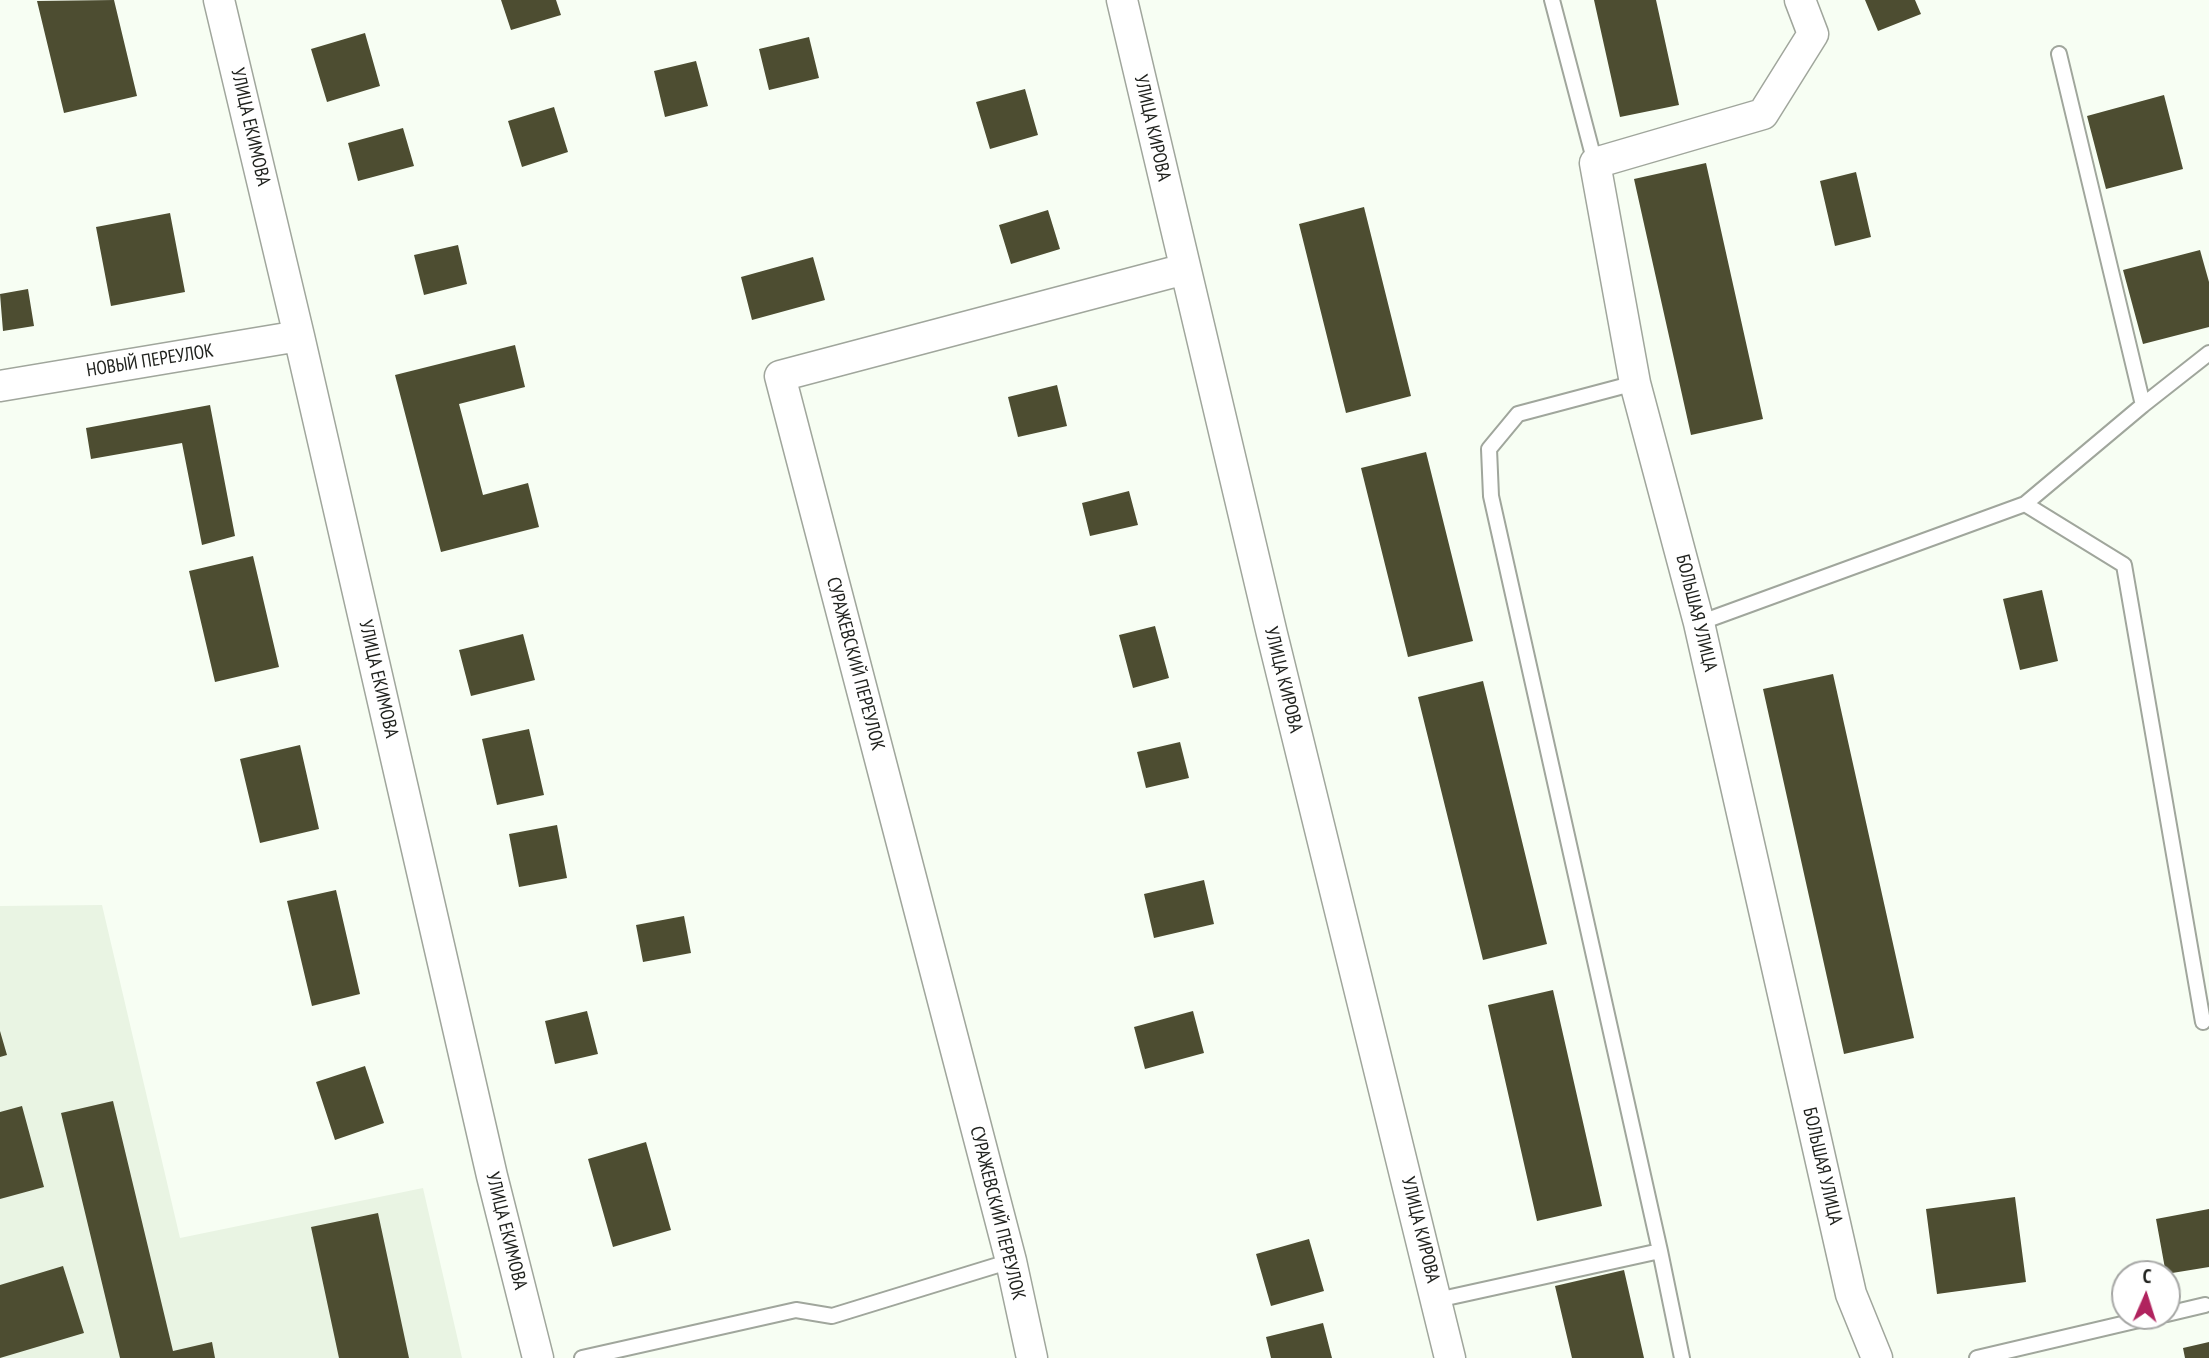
<!DOCTYPE html>
<html>
<head>
<meta charset="utf-8">
<style>
	body { margin:0 }
	#map { position:relative; width:2209px; height:1358px; overflow:hidden; background:#f7fef3; font-family:"PT Sans Narrow",sans-serif }
	canvas { display:block }
	.north { position:absolute; left:2111px; top:1260px; width:70px; height:70px; box-sizing:border-box; background:#fff; border:2px solid #a6a7a5; border-radius:50%; rotate:3deg; font-size:19px; font-weight:700; line-height:28px; text-align:center; color:#20221e }
	.north::after { content:''; display:block; margin:auto; width:24px; height:32px; background:#b0235e; clip-path:polygon(50% 0,100% 100%,50% 72%,0 100%) }
</style>
</head>
<body>
<div id="map">
<canvas width="2209" height="1358"></canvas>
<div class="north">С</div>
</div>
<script>
const ctx = document.querySelector('canvas').getContext('2d');
ctx.lineJoin = 'round';
function paint(path, color) { ctx.fillStyle = color; ctx.fill(path, 'evenodd'); }
const shape = rows => new Path2D(rows.map(r => 'M' + r).join(''));
function stroke(path, color, width, dash) { ctx.strokeStyle = color; ctx.lineWidth = width; ctx.lineCap = dash ? 'butt' : 'round'; ctx.setLineDash(dash || []); ctx.stroke(path); }
function write(font, color, halo, rows, align = 'center') {
  ctx.font = font + ' "PT Sans Narrow",sans-serif'; ctx.lineWidth = 7; ctx.setLineDash([]); ctx.textBaseline = 'middle'; ctx.strokeStyle = halo; ctx.fillStyle = color; for (const [text, x, y, turn = 0] of rows) {
    ctx.save(); ctx.translate(x, y); ctx.rotate((+turn || 0) * Math.PI / 180); ctx.textAlign = isNaN(turn) ? turn : align; if (halo) ctx.strokeText(text, 0, 0); ctx.fillText(text, 0, 0); ctx.restore();
  }
}
const built = shape([
	[102,905,180,1238,423,1188,462,1358,0,1358,0,906]
]);
const building = shape([
	[114,0,137,96,64,113,37,1],
	[501,0,556,0,561,15,511,30],
	[1594,0,1656,0,1679,105,1620,117],
	[1865,0,1915,0,1921,14,1878,31],
	[365,33,380,86,327,102,311,49],
	[809,37,819,78,769,90,759,49],
	[696,61,708,106,665,117,654,71],
	[1025,89,1038,135,990,149,976,102],
	[2164,95,2183,169,2106,189,2087,116],
	[554,107,568,152,522,167,508,121],
	[403,128,414,166,358,181,348,143],
	[1706,163,1763,419,1691,435,1634,179],
	[1856,172,1871,237,1835,246,1820,181],
	[1364,207,1411,396,1346,413,1299,224],
	[1048,210,1060,249,1011,264,999,225],
	[170,213,185,292,111,306,96,227],
	[458,245,467,284,424,295,414,255],
	[2200,250,2209,282,2209,327,2143,344,2123,270],
	[813,257,825,300,752,320,741,277],
	[28,289,34,326,3,331,0,294],
	[515,345,525,387,459,404,483,495,528,483,539,527,441,552,395,375],
	[1057,385,1067,426,1018,437,1008,397],
	[210,405,235,536,202,545,182,443,91,459,86,428],
	[1426,452,1473,641,1408,657,1361,468],
	[1129,491,1138,525,1090,536,1082,503],
	[253,556,279,667,215,682,189,571],
	[2042,590,2058,661,2020,670,2003,599],
	[1155,626,1169,678,1133,688,1119,635],
	[523,634,535,680,471,696,459,650],
	[1833,674,1914,1038,1844,1054,1763,689],
	[1483,681,1547,944,1483,960,1418,697],
	[529,729,544,795,497,805,482,739],
	[1180,742,1189,778,1146,788,1137,752],
	[300,745,319,829,260,843,240,759],
	[557,825,567,878,519,887,509,834],
	[1204,880,1214,924,1154,938,1144,894],
	[336,890,360,994,312,1006,287,901],
	[684,916,691,953,643,962,636,925],
	[1553,990,1602,1206,1537,1221,1488,1005],
	[587,1011,598,1054,555,1064,545,1021],
	[1193,1011,1204,1053,1145,1069,1134,1027],
	[0,1031,7,1055,0,1057],
	[365,1066,384,1123,335,1140,316,1082],
	[113,1101,173,1351,212,1342,215,1358,120,1358,61,1113],
	[22,1106,44,1187,0,1199,0,1112],
	[646,1142,671,1230,613,1247,588,1159],
	[2015,1197,2026,1282,1937,1294,1926,1209],
	[2209,1209,2209,1267,2166,1274,2156,1219],
	[378,1213,409,1358,339,1358,311,1227],
	[1309,1239,1324,1291,1271,1306,1256,1254],
	[63,1266,84,1333,0,1358,0,1285],
	[1624,1270,1644,1358,1572,1358,1555,1286],
	[1323,1323,1332,1358,1271,1358,1266,1337],
	[2209,1342,2209,1358,2185,1358,2183,1348]
]);
const lane = shape([
	[1552,0,1595,163],
	[2059,54,2143,405],
	[1635,383,1518,414,1489,449,1491,496,1660,1251,1682,1358],
	[2025,504,2124,565,2203,1022],
	[1699,623,2025,504,2143,405,2209,353],
	[1437,1300,1660,1251],
	[2167,1314,2205,1305],
	[582,1358,796,1310,832,1316,1011,1261],
	[1977,1358,2156,1316]
]);
const street = shape([
	[219,0,299,336,492,1176,538,1358],
	[1122,0,1272,634,1450,1358],
	[1800,0,1813,34,1763,114,1595,163,1635,383,1699,623,1851,1294,1877,1358],
	[0,386,299,336],
	[1032,1358,1011,1261,780,376,1185,269]
]);
const streetNames = [
	["УЛИЦА ЕКИМОВА",250,127,77],
	["УЛИЦА КИРОВА",1152,128,77],
	["НОВЫЙ ПЕРЕУЛОК",150,361,-9],
	["БОЛЬШАЯ УЛИЦА",1696,613,76],
	["СУРАЖЕВСКИЙ ПЕРЕУЛОК",855,664,75],
	["УЛИЦА ЕКИМОВА",378,679,77],
	["УЛИЦА КИРОВА",1283,680,76],
	["БОЛЬШАЯ УЛИЦА",1822,1166,77],
	["СУРАЖЕВСКИЙ ПЕРЕУЛОК",997,1213,76],
	["УЛИЦА КИРОВА",1420,1230,76],
	["УЛИЦА ЕКИМОВА",506,1231,76]
];
paint(built, '#e9f4e3');
paint(building, '#4d4d31');
stroke(lane, '#a0a69c', 18);
stroke(street, '#a0a69c', 33);
stroke(lane, '#fff', 14);
stroke(street, '#fff', 30);
write('19px', '#20221e', '#fff', streetNames);
</script>
</body>
</html>
